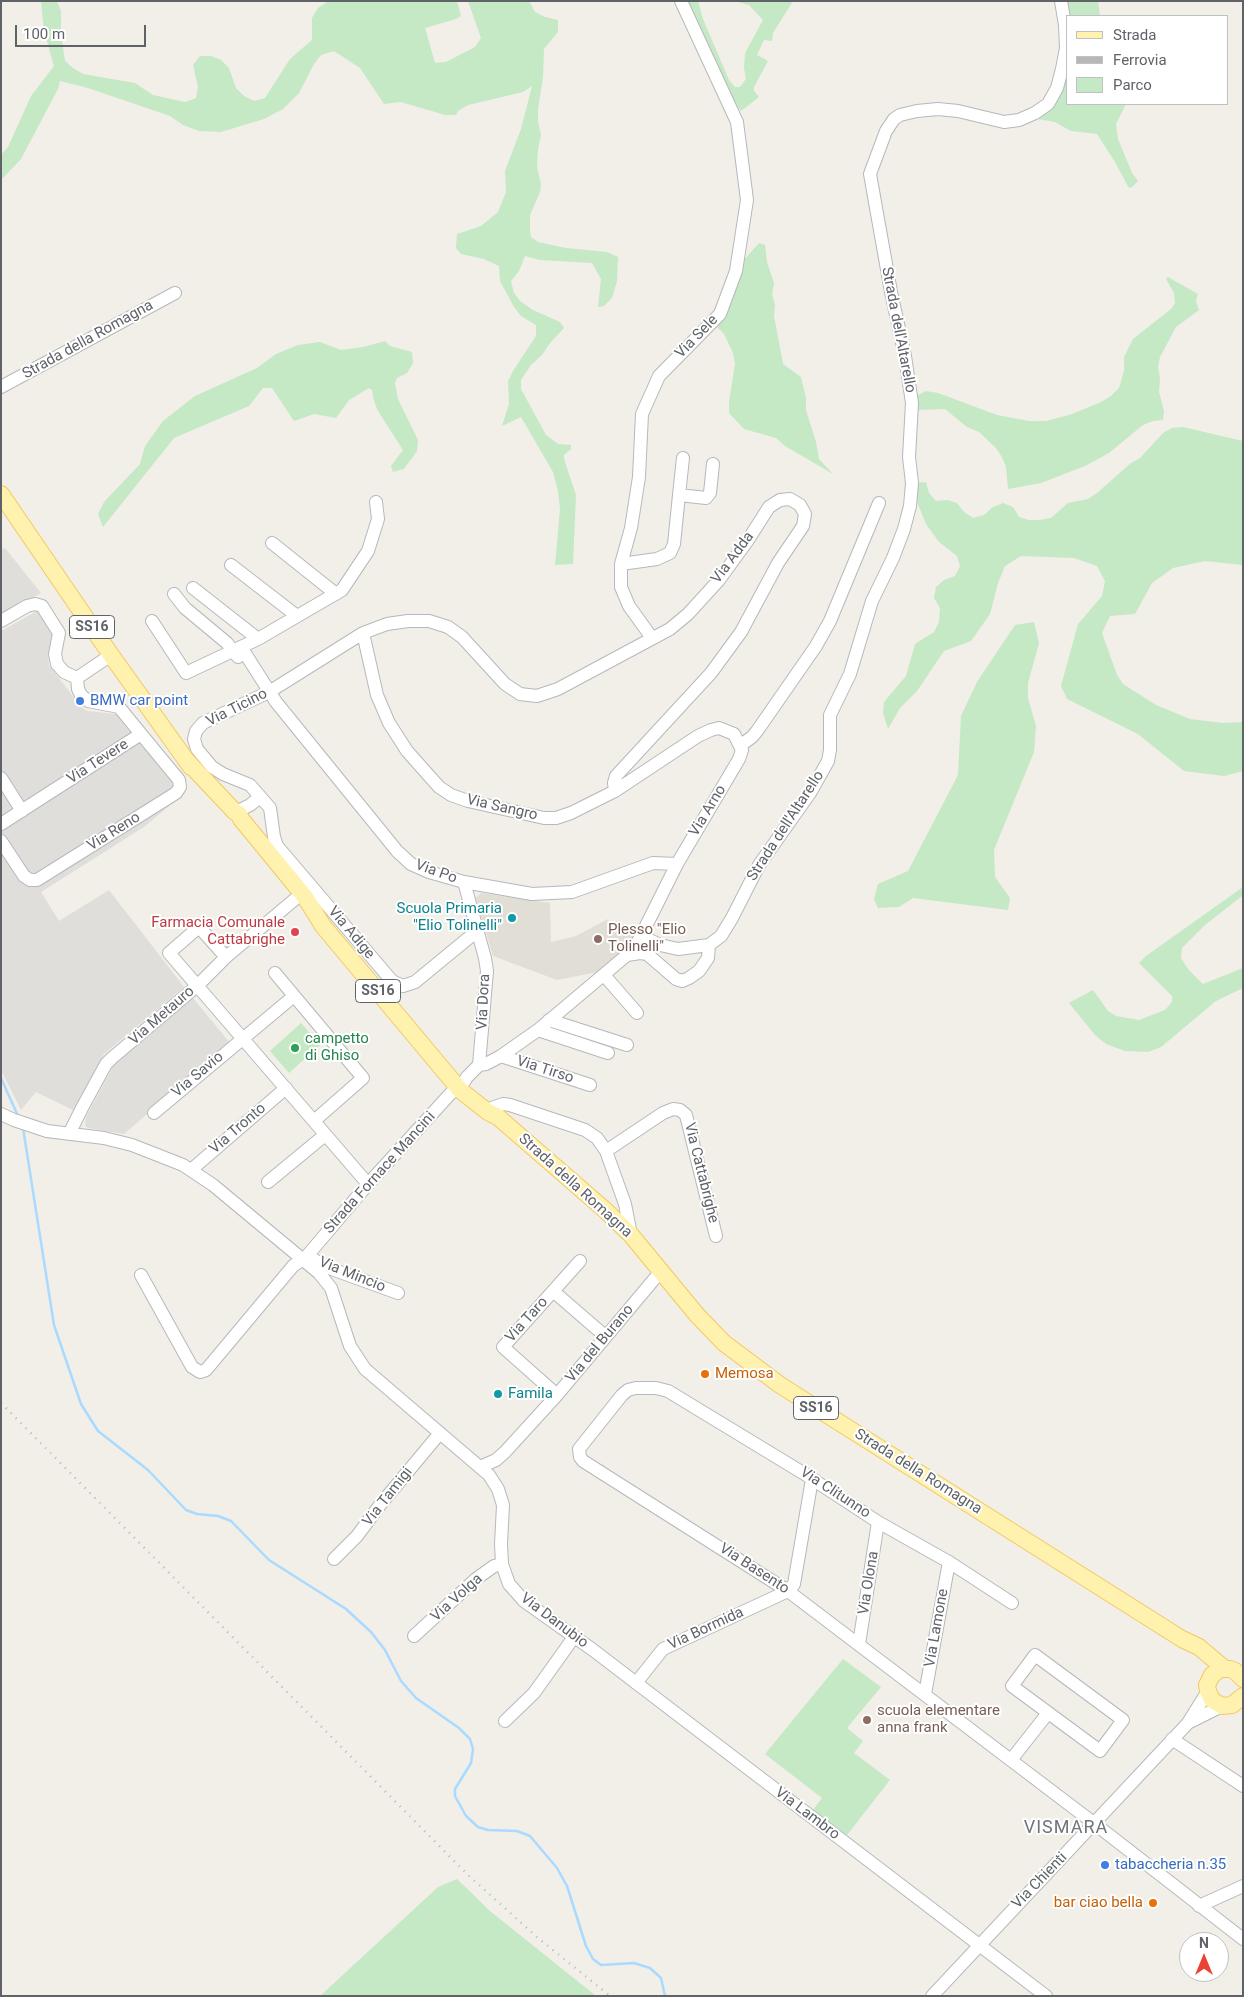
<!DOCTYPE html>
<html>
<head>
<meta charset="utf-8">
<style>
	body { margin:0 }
	#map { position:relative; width:1244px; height:1997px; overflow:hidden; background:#f1efe8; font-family:Roboto,sans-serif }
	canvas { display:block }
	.frame { position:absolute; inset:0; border:2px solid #5f6368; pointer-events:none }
	.legend { position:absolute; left:1066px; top:15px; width:162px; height:90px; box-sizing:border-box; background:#fff; border:1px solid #bfc1c3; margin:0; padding:6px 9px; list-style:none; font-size:15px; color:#5f6368 }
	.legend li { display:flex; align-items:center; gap:10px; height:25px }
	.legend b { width:25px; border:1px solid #bfc1c3 }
	.north { position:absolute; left:1179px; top:1932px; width:50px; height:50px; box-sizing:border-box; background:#fff; border:1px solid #bfc1c3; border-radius:50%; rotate:0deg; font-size:14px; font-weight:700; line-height:20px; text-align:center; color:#5f6368 }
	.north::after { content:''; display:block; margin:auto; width:18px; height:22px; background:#ea4335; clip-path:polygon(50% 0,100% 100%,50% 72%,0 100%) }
	.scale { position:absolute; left:15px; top:25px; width:131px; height:22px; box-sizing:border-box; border:2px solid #5f6368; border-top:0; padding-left:6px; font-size:15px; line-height:18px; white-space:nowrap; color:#5f6368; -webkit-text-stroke:4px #fff; paint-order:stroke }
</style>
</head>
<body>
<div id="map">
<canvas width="1244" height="1997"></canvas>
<div class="frame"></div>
<ul class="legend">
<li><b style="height:6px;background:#fff2af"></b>Strada</li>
<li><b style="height:6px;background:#b6b7b8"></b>Ferrovia</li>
<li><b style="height:14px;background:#c5e8c5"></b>Parco</li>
</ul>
<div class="north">N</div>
<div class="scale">100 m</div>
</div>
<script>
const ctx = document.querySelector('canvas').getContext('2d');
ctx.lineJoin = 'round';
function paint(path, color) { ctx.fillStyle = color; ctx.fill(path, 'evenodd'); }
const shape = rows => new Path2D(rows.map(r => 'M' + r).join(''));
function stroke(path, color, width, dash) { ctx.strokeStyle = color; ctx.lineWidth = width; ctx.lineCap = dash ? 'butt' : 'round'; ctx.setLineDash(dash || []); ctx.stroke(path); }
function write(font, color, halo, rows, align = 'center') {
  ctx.font = font + ' Roboto,sans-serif'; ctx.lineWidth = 4; ctx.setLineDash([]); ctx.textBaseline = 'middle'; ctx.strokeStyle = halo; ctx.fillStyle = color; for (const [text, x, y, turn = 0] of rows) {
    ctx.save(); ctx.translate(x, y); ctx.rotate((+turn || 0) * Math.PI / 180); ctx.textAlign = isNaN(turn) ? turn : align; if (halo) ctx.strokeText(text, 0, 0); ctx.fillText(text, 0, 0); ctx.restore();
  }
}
const industrial = shape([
	[5,548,41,593,1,616,1,550],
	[37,611,40,612,52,629,52,636,48,654,49,665,81,707,87,711,116,714,129,731,141,724,183,780,182,795,144,827,41,892,59,921,109,890,184,987,104,1054,73,1110,36,1092,21,1110,1,1070,1,631],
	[193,998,230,1043,124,1134,88,1128,85,1125,86,1117,115,1063]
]);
const education = shape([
	[481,893,550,903,551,942,576,936,608,919,610,924,617,921,636,932,627,951,603,971,557,980,493,956,476,898]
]);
const green = shape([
	[41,1,57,1,61,11,61,34,65,61,73,68,83,74,135,83,153,95,185,102,196,98,198,87,193,65,200,56,211,56,221,60,229,68,236,88,244,96,254,101,265,98,290,59,312,40,312,18,318,8,329,1,457,1,461,16,456,19,425,28,435,63,446,62,475,47,481,38,468,1,529,1,535,12,545,17,558,20,558,32,544,49,543,77,538,109,538,122,541,135,538,149,537,167,541,184,540,192,530,215,530,231,531,237,538,242,566,248,607,252,618,257,617,281,612,298,604,306,598,307,601,279,592,263,540,260,525,256,519,271,511,281,514,293,520,301,533,310,560,322,564,328,550,343,542,355,531,365,521,380,521,389,546,435,558,444,571,445,571,449,564,455,564,459,576,495,573,564,555,565,560,509,558,491,553,472,521,417,502,426,509,404,508,381,513,371,536,336,536,325,521,316,514,307,500,281,499,266,484,259,461,254,456,248,457,234,481,226,498,212,506,192,505,171,521,129,532,86,523,92,468,105,458,111,456,115,445,115,401,102,384,104,360,68,334,51,321,55,314,64,299,93,283,109,264,119,221,132,199,131,183,125,170,116,88,88,60,81,58,89,21,159,1,180,1,155,8,147,31,96,54,66,44,31],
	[688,1,698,1,703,19,729,80,735,87,740,87,746,79,744,68,745,53,763,20,749,5,734,1,793,1,773,33,772,41,764,40,757,55,768,61,754,87,754,91,759,97,741,111,731,97],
	[1065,1,1098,1,1100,16,1068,16],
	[1068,58,1068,104,1126,104,1116,124,1118,139,1132,173,1138,181,1132,187,1129,188,1115,162,1097,134,1071,131,1055,122,1038,119,1046,112],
	[759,243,765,245,767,262,774,283,772,294,775,305,774,316,783,364,801,377,806,398,806,410,816,442,819,459,833,474,785,446,776,438,744,429,729,413,729,402,735,364,733,353,724,334,716,326,743,261],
	[1168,277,1198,294,1196,301,1199,310,1176,327,1160,357,1158,367,1160,378,1159,392,1164,411,1163,420,1153,421,1143,425,1109,453,1085,466,1041,483,1008,489,1006,467,1002,457,996,448,979,432,967,427,945,409,917,410,916,396,926,391,938,393,997,415,1029,421,1046,421,1072,414,1101,402,1111,396,1119,388,1124,371,1124,357,1133,339,1171,309,1175,303,1174,293,1166,279],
	[385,341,390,346,412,352,413,363,407,373,397,378,395,383,398,399,418,440,417,451,404,469,393,472,391,466,403,450,378,411,374,401,372,390,369,388,349,400,336,418,314,414,294,421,272,388,263,388,249,406,174,438,103,527,98,514,104,502,140,464,145,446,163,421,195,396,257,368,276,354,298,345,320,342,341,350,363,347],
	[1183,427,1243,441,1243,565,1205,561,1173,568,1152,583,1135,614,1110,616,1102,633,1117,675,1123,684,1156,705,1190,719,1223,723,1243,722,1243,771,1224,776,1184,771,1138,734,1067,699,1061,686,1078,624,1102,596,1105,581,1097,566,1074,558,1021,556,1005,566,998,583,990,614,971,641,944,651,917,691,900,708,888,729,883,713,884,702,906,676,915,644,934,632,939,622,940,608,934,598,936,587,944,580,955,576,960,566,957,556,939,542,926,524,917,502,915,483,926,482,929,493,936,501,947,500,957,503,964,512,973,518,984,515,993,507,1003,503,1013,507,1019,517,1029,520,1040,520,1051,518,1068,503,1088,499,1097,493,1131,463,1140,458,1163,433,1172,428],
	[1034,622,1039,643,1028,683,1028,698,1036,726,1034,752,994,850,995,877,1010,898,1008,910,913,898,899,907,878,908,874,899,878,884,908,871,958,775,961,716,977,682,1015,625],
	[1243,887,1242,896,1205,925,1182,948,1181,958,1188,969,1203,984,1243,968,1243,988,1216,1001,1161,1047,1148,1052,1125,1051,1106,1044,1095,1035,1069,1003,1093,990,1108,1011,1116,1016,1139,1020,1165,1010,1172,1002,1172,996,1139,963,1146,956],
	[301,1023,320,1045,289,1073,270,1051],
	[843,1659,881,1687,847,1728,863,1741,854,1753,890,1780,847,1835,813,1810,822,1798,765,1754],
	[457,1879,490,1911,596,1996,320,1996,438,1887]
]);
const stream = shape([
	[1,1078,18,1116],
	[23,1128,54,1325,81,1404,98,1431,148,1470,186,1510,197,1514,218,1516,231,1521,269,1560,346,1609,371,1632,385,1650,401,1681,416,1698,459,1728,470,1739,473,1749,471,1763,455,1789,455,1796,466,1816,478,1827,488,1830,517,1831,530,1836,557,1868,567,1886,586,1946,593,1959,601,1965,634,1963,650,1968,661,1978,665,1996]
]);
const minor = shape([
	[1,387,175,293],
	[679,495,683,458],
	[272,543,336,594],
	[621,564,657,559,670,553,674,544,679,495,706,498,710,493,713,464],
	[231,565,297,616],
	[193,588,258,639],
	[174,594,185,608,227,643,238,657],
	[1,621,27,606,35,604,42,606,59,633,55,654,57,664,64,672,77,678],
	[152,621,186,673,258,639,342,590,368,551,378,519,376,502],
	[363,633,377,695,389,723,407,751,439,787,451,795,468,801,544,818,556,818,571,813,615,791,698,736,711,730,719,728,734,734,742,750,739,759,677,864,641,936,635,946,627,955,538,1030,501,1056,486,1064,479,1065,467,1077,464,1082],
	[652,638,629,606,621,587,621,564,631,528,639,477,642,414,659,376,720,314,736,271,747,200,737,122,681,1],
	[241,647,276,702,397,851,411,864,429,872,464,882,532,894,572,892,653,863,677,864],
	[77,678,111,655],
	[741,745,752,737,757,731,816,646,830,621,879,503],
	[1,778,22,811],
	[236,812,250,805,260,797],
	[1,824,141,734,119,707,88,701,81,695,78,689,77,678],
	[1,841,24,876,30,880,37,880,176,793,180,787,179,780,141,734],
	[464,882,485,958,487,971,479,1065],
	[477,931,415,982,403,986,392,981,277,846,274,837,270,808,250,785,223,774,212,767,197,749,194,739,196,731,203,723,269,692,363,633,387,624,408,621,429,621,448,627,462,637,505,684,520,694,537,696,558,689,670,629,688,614,719,580,748,540,769,507,780,500,790,499,800,505,805,514,803,526,778,563,741,632,711,673,616,776,614,783,615,791],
	[641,936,660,945,678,949,709,945,721,936,732,918,759,865,810,793,828,761,830,750,830,715,850,674,872,601,893,558,904,529,910,506,912,483,909,457,912,403,905,356,891,292,870,174,886,131,894,119,900,115,917,111,938,109,958,111,1004,122,1019,120,1035,113,1048,104,1057,88,1062,69,1066,48,1065,25,1061,1],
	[627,955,640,953,647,954,676,979,682,981,689,978,699,971,708,958,709,945],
	[226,957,199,927,169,953,368,1184],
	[275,973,363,1078,314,1121],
	[604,975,637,1013],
	[549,1020,627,1045],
	[538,1030,608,1053],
	[501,1056,590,1085],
	[492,1108,503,1104,510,1105,585,1130,597,1138,606,1151,625,1204,631,1235],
	[154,1113,294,996],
	[1,1114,14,1120,47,1131,104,1138,132,1145,183,1165,213,1185,319,1273,331,1288,350,1346,365,1369,489,1475,498,1489,503,1505,501,1544,502,1564,509,1584,524,1601,593,1650,1046,1996],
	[69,1134,82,1108,106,1064,112,1058,198,985,226,957,294,900],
	[606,1151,663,1113,673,1109,680,1110,686,1115,716,1236],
	[191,1170,286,1088],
	[268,1182,325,1135],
	[311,1258,329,1268,398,1293],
	[141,1275,192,1367,200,1372,206,1370,293,1266,307,1256,368,1184,451,1093,459,1088],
	[553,1291,605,1336],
	[557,1395,503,1347,580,1261],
	[480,1467,496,1460,505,1452,557,1395,661,1271],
	[334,1559,357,1536,380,1505,440,1433],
	[1012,1603,949,1562,878,1522,803,1473,668,1391,656,1388,636,1388,628,1390,622,1395,579,1449,580,1457,583,1461,788,1591,1095,1824,1243,1939],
	[414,1636,476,1579,494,1566,502,1564],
	[859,1644,878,1522],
	[1035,1655,1123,1720,1100,1751,1012,1686,1035,1655],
	[636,1683,663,1649,788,1591,794,1584,811,1485,815,1480],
	[925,1694,949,1562],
	[505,1721,534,1693,574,1637],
	[1190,1722,1222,1706],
	[1172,1739,1243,1786],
	[1011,1760,1048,1713],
	[1199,1906,1243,1886],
	[932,1996,1188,1723,1208,1691]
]);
const major = shape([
	[1,494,111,655,191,767],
	[185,759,235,812,239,814,241,819,305,897,323,926,460,1090,488,1112,498,1117,605,1210,631,1235,697,1315,724,1343,780,1385,1182,1639,1199,1647,1225,1669],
	[1243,1679,1235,1671,1230,1669,1220,1669,1212,1675,1207,1685,1208,1691,1212,1700,1222,1706,1232,1705,1243,1696]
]);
const rail = shape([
	[1,1403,467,1874,538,1938,610,1996]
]);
const markers = [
	[80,701,5,"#3f7fe0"],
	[512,918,5,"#0f9aa8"],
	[295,932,5,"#e0444e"],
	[598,939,5,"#8d6e63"],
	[295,1048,5,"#2e9e5b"],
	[705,1374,5,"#e8710a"],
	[498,1394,5,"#0f9aa8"],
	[867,1720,5,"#8d6e63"],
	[1105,1865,5,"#3f7fe0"],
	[1153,1903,5,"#e8710a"]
];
const shields = [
	[92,627,45],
	[378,991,45],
	[816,1408,45]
];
const shieldNames = [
	["SS16",92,627],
	["SS16",378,991],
	["SS16",816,1408]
];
const streetNames = [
	["Strada dell'Altarello",898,330,79],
	["Via Sele",697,337,-46],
	["Strada della Romagna",88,340,-29],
	["Via Adda",733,558,-53],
	["Via Ticino",237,708,-27],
	["Via Tevere",98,762,-33],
	["Via Sangro",502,808,13],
	["Via Arno",708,811,-59],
	["Strada dell'Altarello",786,826,-57],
	["Via Reno",114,832,-32],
	["Via Po",436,872,20],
	["Via Adige",351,933,50],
	["Via Dora",484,1002,-87],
	["Via Metauro",162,1016,-41],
	["Via Tirso",545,1070,18],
	["Via Savio",198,1075,-40],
	["Via Tronto",238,1129,-41],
	["Strada Fornace Mancini",380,1173,-48],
	["Via Cattabrighe",701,1173,76],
	["Strada della Romagna",575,1186,42],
	["Via Mincio",352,1275,22],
	["Via Taro",527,1320,-48],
	["Via del Burano",600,1344,-50],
	["Strada della Romagna",918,1472,32],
	["Via Clitunno",835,1493,33],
	["Via Tamigi",388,1497,-52],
	["Via Basento",754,1569,33],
	["Via Olona",869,1583,-81],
	["Via Volga",457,1598,-42],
	["Via Danubio",554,1621,37],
	["Via Lamone",937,1628,-80],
	["Via Bormida",706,1629,-25],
	["Via Lambro",807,1814,37],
	["Via Chienti",1040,1881,-46]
];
const shopNames = [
	["BMW car point",90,701],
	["tabaccheria n.35",1115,1865]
];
const cultureNames = [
	["Scuola Primaria",502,909],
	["\"Elio Tolinelli\"",502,926],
	["Famila",508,1394,"left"]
];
const healthNames = [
	["Farmacia Comunale",285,923],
	["Cattabrighe",285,940]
];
const educationNames = [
	["Plesso \"Elio",608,930],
	["Tolinelli\"",608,947],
	["scuola elementare",877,1711],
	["anna frank",877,1728]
];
const leisureNames = [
	["campetto",305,1039],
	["di Ghiso",305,1056]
];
const foodNames = [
	["Memosa",715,1374],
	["bar ciao bella",1143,1903,"right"]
];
const quarterNames = [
	["VISMARA",1066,1828]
];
paint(industrial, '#e0deda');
paint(education, '#e1ded6');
paint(green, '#c5e8c5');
stroke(stream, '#aadaff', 2.5);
stroke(minor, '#b5b8bc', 14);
stroke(major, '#f2c960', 18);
stroke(minor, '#fff', 12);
stroke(major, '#fff2af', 16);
stroke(rail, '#b6b7b8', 2.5, [1, 6]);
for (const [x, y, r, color] of markers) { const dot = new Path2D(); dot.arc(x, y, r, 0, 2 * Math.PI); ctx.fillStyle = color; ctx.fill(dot); stroke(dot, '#fff', 2); }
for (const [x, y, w] of shields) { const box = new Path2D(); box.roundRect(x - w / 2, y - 11.5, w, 23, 4); ctx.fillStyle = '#fff'; ctx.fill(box); stroke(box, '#5f6368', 1); }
write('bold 14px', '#5f6368', null, shieldNames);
write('15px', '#5f6368', '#fff', streetNames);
write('15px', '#366cbe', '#fff', shopNames, 'left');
write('15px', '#0d838f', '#fff', cultureNames, 'right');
write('15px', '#be3a42', '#fff', healthNames, 'right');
write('15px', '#785e54', '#fff', educationNames, 'left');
write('15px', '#27864d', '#fff', leisureNames, 'left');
write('15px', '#c56008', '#fff', foodNames, 'left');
ctx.letterSpacing = '1px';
write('18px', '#70757a', '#fff', quarterNames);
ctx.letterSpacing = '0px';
</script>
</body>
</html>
